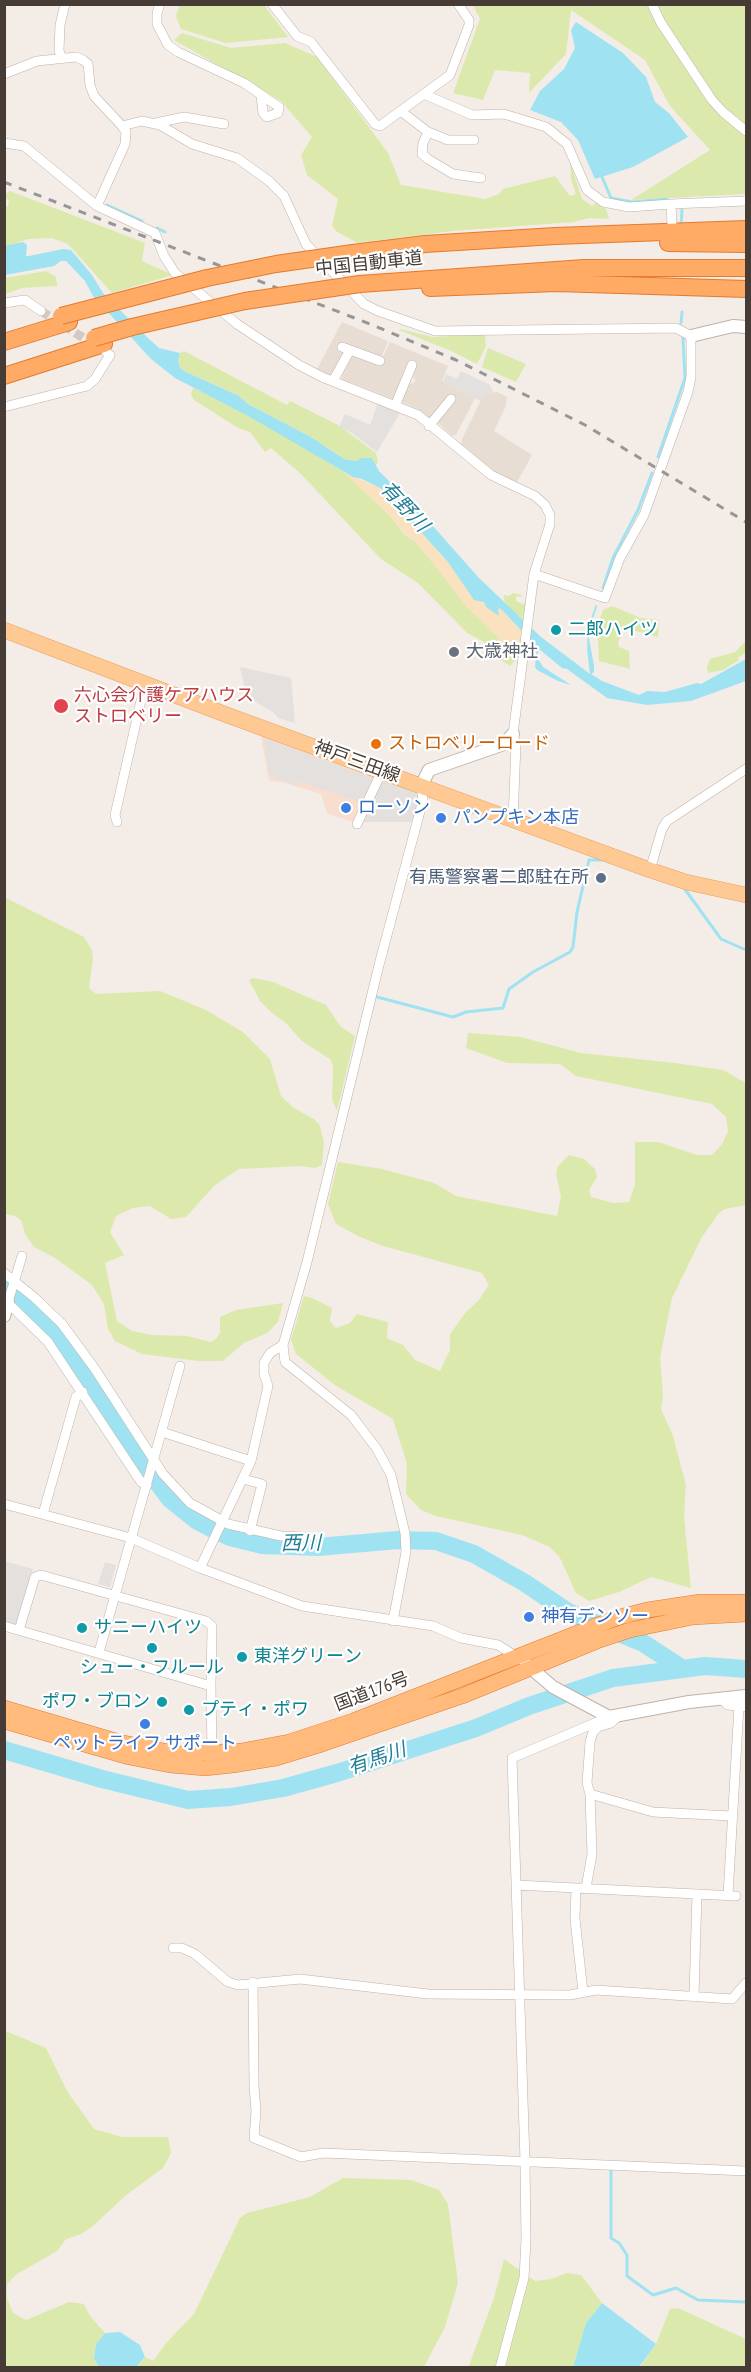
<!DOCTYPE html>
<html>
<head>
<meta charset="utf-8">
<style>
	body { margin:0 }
	#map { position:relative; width:751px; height:2372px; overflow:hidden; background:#f4ece6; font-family:"PT Sans Narrow",sans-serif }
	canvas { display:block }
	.frame { position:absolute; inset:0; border:6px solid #463c35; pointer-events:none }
</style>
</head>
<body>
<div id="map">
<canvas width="751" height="2372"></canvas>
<div class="frame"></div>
</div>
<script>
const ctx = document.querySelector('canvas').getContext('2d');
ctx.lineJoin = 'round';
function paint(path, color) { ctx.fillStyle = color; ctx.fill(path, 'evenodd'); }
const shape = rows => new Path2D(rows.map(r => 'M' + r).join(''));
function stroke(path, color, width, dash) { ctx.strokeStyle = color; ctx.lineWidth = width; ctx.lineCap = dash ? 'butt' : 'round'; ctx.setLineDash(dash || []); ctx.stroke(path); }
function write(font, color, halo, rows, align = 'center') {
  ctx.font = font + ' "PT Sans Narrow","Noto Sans JP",sans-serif'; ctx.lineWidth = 4.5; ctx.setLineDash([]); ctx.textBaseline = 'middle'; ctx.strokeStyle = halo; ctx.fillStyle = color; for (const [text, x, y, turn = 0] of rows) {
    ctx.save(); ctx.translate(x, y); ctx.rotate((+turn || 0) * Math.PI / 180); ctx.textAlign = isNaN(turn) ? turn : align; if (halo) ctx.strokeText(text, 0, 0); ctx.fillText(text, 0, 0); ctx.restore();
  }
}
const residential = shape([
	[342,322,388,341,381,358,342,342,339,349,345,355,334,374,329,375,317,369],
	[390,342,448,366,442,381,475,398,456,435,452,436,439,424,438,420,425,416,418,409,402,402,401,396,407,384,414,383,416,380,411,374,393,399,342,379,342,376,351,356,356,355,380,363],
	[497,392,507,397,505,408,494,431,532,455,516,484,501,477,461,444,462,439,484,394]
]);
const commercial = shape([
	[261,735,373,777,374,782,355,823,327,813,321,794,282,782,269,781]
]);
const green = shape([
	[180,4,264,5,288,37,226,43,181,29,176,16],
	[473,5,746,5,746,194,631,200,710,150,670,106,645,60,571,10,566,54,529,93,530,73,495,70,483,100,453,93,480,19],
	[182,33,231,48,285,43,317,57,388,153,401,185,485,199,499,194,503,189,555,176,570,196,576,194,571,179,570,162,582,199,592,206,596,203,606,209,609,219,589,218,574,222,453,231,358,243,337,232,332,226,338,199,307,175,301,155,312,137,281,101,174,40],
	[10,191,145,243,142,261,173,275,112,293,68,244,51,238,28,239,5,247,4,207,8,206,9,201,5,197,5,194],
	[46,271,56,277,57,286,22,288,5,294,5,278],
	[401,329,432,337,485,334,486,346,477,364,449,350,399,330],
	[488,348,526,364,516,382,482,367],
	[184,351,287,405,290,401,338,425,376,453,378,463,375,464,372,458,357,461,344,459,311,437,248,404,239,396,186,372,180,368,178,360,180,353],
	[193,388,247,412,344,472,391,517,405,535,417,543,468,608,519,656,510,666,498,658,484,642,467,633,418,583,381,559,300,473,271,448,265,452,250,432,238,428,194,400,191,394],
	[513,593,521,595,522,597,516,596,516,601,523,604,527,601,523,619,511,611,504,600,504,595,509,596],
	[612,606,641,618,659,620,658,637,625,628,618,642,619,647,629,651,630,669,599,661,598,640,594,634,603,610],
	[746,641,746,653,737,658,739,660,723,670,708,673,707,667,710,659,735,652],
	[4,897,84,937,92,950,93,958,89,988,96,994,160,991,206,1010,243,1032,270,1059,281,1096,294,1108,314,1119,320,1126,324,1143,322,1165,315,1168,301,1166,239,1169,215,1185,186,1217,171,1219,150,1206,133,1208,116,1216,110,1232,124,1255,105,1263,117,1321,132,1331,152,1335,187,1336,210,1342,216,1339,220,1333,220,1317,236,1310,283,1303,278,1322,267,1333,244,1343,223,1361,199,1361,142,1354,115,1341,108,1329,104,1304,92,1285,55,1258,34,1247,25,1234,21,1220,15,1216,5,1214],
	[253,978,273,982,326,1005,341,1027,355,1036,337,1111,332,1099,333,1067,331,1060,302,1041,287,1024,271,1012,260,1001,249,980],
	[468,1033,521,1037,581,1053,675,1063,723,1070,746,1083,746,1205,725,1209,719,1213,702,1237,672,1298,660,1358,663,1395,661,1409,673,1436,686,1485,684,1516,691,1588,651,1577,619,1592,589,1601,576,1593,560,1558,550,1547,522,1535,436,1516,421,1510,406,1494,407,1464,393,1419,336,1386,296,1354,291,1340,304,1296,312,1298,332,1308,330,1321,336,1328,350,1323,357,1314,388,1322,387,1338,403,1345,415,1360,440,1371,450,1350,450,1334,466,1312,478,1301,489,1285,482,1273,383,1246,358,1236,336,1224,328,1204,338,1162,382,1169,434,1183,456,1196,557,1216,561,1197,556,1173,558,1166,569,1155,584,1159,595,1169,597,1177,589,1190,591,1197,613,1203,629,1202,635,1185,635,1142,658,1142,697,1155,712,1155,722,1144,728,1131,726,1117,712,1104,576,1076,560,1064,507,1063,466,1048],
	[8,2032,46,2048,67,2091,94,2129,122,2137,168,2137,171,2153,163,2168,125,2196,93,2226,81,2234,66,2239,57,2251,17,2274,7,2284,7,2298,13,2313,26,2320,69,2302,84,2304,90,2316,105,2333,96,2344,94,2359,99,2367,5,2367,4,2033],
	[343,2178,411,2180,439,2190,448,2204,458,2283,445,2327,424,2367,136,2368,145,2357,153,2361,167,2342,194,2314,240,2218,247,2213,310,2197],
	[504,2259,535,2281,552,2279,567,2273,581,2275,602,2303,586,2323,573,2367,468,2368,494,2298],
	[678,2308,746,2339,746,2367,639,2368,656,2344,670,2309]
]);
const sand = shape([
	[344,472,382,489,448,562,461,580,484,602,500,613,498,610,500,608,533,644,537,645,536,658,521,655,502,642,468,608,417,543,406,535,391,517]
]);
const parking = shape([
	[461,371,490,385,494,394,484,395,481,401,443,382,446,374,457,379],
	[378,403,401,411,377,452,352,433,339,427,345,414,370,425],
	[240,667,291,678,295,723,278,718,273,712,247,697],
	[264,738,370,777,371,780,362,803,299,781,297,786,269,776],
	[382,778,419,790,420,801,414,822,362,822],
	[4,1561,33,1569,18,1622,15,1624,5,1621],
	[105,1562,116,1565,110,1587,98,1584]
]);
const water = shape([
	[576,22,623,53,646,77,655,102,669,113,688,137,633,167,595,179,578,140,561,122,530,110,540,91,564,69,575,48,571,30],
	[23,242,27,245,26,256,29,256,63,249,71,250,92,275,103,293,149,339,159,348,180,353,178,360,180,368,186,372,239,396,248,404,311,437,344,459,357,461,361,458,372,458,379,471,391,483,391,488,396,493,402,493,416,507,479,578,541,637,590,674,587,649,588,628,596,604,597,607,590,627,589,638,594,666,594,672,591,674,602,681,639,695,647,691,665,692,697,683,701,684,746,659,746,681,691,701,647,705,607,698,567,669,562,668,539,649,537,657,543,667,571,685,558,681,537,670,535,667,537,645,534,644,500,608,498,610,499,616,486,607,484,602,474,600,448,562,382,489,362,479,353,477,250,417,175,378,151,359,93,296,85,281,66,261,61,261,54,266,5,275,4,246],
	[602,2303,656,2344,639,2367,573,2367,586,2323],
	[120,2332,140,2345,145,2357,136,2367,99,2367,94,2359,96,2344,105,2333]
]);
const stream = shape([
	[602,177,611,198,632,202,667,199],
	[107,205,142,221],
	[681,226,682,210],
	[157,228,165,232],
	[681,323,682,312],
	[658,457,685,378,683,338],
	[603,588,613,558,638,510,652,473],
	[684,888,721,939,746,950],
	[377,997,453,1017,466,1012,503,1008,509,989,533,972,570,952,573,947,577,912,589,860,604,860],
	[611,2170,611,2238,619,2243,627,2255,627,2276,653,2295,676,2288,698,2300,746,2302]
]);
const river = shape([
	[4,1285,24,1301,67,1346,134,1451,170,1499,196,1520,211,1528,230,1537,262,1545,318,1547,398,1540,436,1541,474,1554,525,1583,568,1612,643,1643,683,1669],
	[4,1750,102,1779,188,1800,231,1797,283,1788,337,1773,476,1728,529,1706,613,1678,705,1666,746,1669]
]);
const minorTunnel = shape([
	[41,311,96,346]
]);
const minor = shape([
	[160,4,157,13,157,24,168,45,178,52,244,83,279,107,278,113,267,117,263,113,261,95],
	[272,4,297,36,311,42,375,124,380,126,450,75,469,25,469,20,458,4],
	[652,4,661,23,712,100,723,112,746,131],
	[62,59,59,51,60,25,65,4],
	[4,74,37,61,76,57,83,60,88,64,90,85,94,96,122,126],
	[426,95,472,115,504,114,546,127,567,144,587,190,603,202,629,207,671,204],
	[402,112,428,132,448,140,474,140],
	[156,123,184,117,224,124],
	[428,132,423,143,422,154,428,159,453,174,481,178],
	[4,143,24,146,97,206,155,233,164,256,175,273,237,324,299,365,322,377,418,415,491,475,535,496,545,505,550,515,550,524,534,574,513,734,516,744,513,820],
	[97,206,125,144,126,132,122,126,142,121,160,125,192,144,237,158,269,181,284,196,306,244,364,304,378,311,435,331,676,328,691,336,691,377,688,392,644,515,620,558,605,598,534,574],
	[672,225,671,204,746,201],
	[4,303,25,300,41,311],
	[342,347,380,361],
	[333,381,350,350],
	[395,406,412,365],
	[4,407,87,386,95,379,110,355,106,352],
	[429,426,451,399],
	[117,822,115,815,145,683],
	[357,824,382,771],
	[650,870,662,829,667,821,746,769],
	[4,1273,35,1298,62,1324,95,1369,163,1474,190,1503,228,1524,281,1536,306,1537],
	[5,1300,48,1342,141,1482,147,1485],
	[8,1302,22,1256],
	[162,1432,251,1461],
	[243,1479,262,1484,250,1531],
	[4,1504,131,1538,200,1568,302,1606,433,1626,461,1638,498,1645,517,1657],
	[43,1514,76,1397,83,1392],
	[200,1568,251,1461,268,1386,264,1374,264,1363,270,1353,283,1345],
	[393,1621,406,1552,405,1533,391,1475,377,1449,351,1415,285,1362,283,1345,307,1262,379,965,423,800,421,786],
	[4,1626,211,1686,212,1754],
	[19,1630,35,1577,41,1575,206,1621,212,1626,211,1686],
	[99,1652,180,1366],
	[720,1698,728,1705,746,1707],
	[590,1794,653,1812,731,1816],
	[516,1885,736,1896],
	[576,1888,575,1919,583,1992],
	[586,1888,592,1854,590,1794,587,1783,590,1742,593,1732,598,1727,611,1723,619,1715],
	[728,1895,739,1706],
	[173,1948,182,1948,195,1954,228,1982,238,1985,300,1979,428,1994,570,1995,596,1990,732,1999,746,1983],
	[253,1982,254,2086,256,2111,254,2138,301,2157,323,2153,746,2171],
	[694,1995,697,1894],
	[500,2368,524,2278,526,2240,525,2161,512,1758,609,1717]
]);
const tertiary = shape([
	[691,336,733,326,746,327],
	[421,786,429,770,504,744,513,734],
	[4,1316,8,1302],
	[526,1664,553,1687,609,1717,689,1702,746,1696]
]);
const primary = shape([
	[4,630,227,715,650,870,686,882,746,895]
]);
const trunk = shape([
	[4,1708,119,1742,179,1754,241,1751,289,1742,353,1721,616,1618,647,1610,700,1602,746,1602],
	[4,1721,129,1757,170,1765,205,1768,233,1765,276,1758,322,1744,462,1696,597,1641,630,1630,693,1617,746,1614]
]);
const motorway = shape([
	[668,243,746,244],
	[353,253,425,244,555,236,746,229],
	[360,284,584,268,746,268],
	[430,288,556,283,746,289],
	[4,342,69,322],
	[4,376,104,344]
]);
const rail = shape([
	[4,182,370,324,456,360,585,425,746,522]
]);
const motorwayBridge = shape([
	[61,316,207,278,276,264,353,253],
	[94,338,132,327,245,301,360,284]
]);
const markers = [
	[556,630,6,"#0f9aa8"],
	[454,652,6,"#6b7280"],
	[61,706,8,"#e0444e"],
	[376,744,6,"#e8710a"],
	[346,808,6,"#3f7fe0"],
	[441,818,6,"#3f7fe0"],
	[601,878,6,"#5c6f8a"],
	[529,1617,6,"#3f7fe0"],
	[82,1628,6,"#0f9aa8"],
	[152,1648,6,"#0f9aa8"],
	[242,1657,6,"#0f9aa8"],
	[162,1702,6,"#0f9aa8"],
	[189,1710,6,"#0f9aa8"],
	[145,1724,6,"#3f7fe0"]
];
const streetNames = [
	["中国自動車道",369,264,-6],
	["神戸三田線",357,762,20],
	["国道176号",372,1692,-21]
];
const cultureNames = [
	["二郎ハイツ",568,630],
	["サニーハイツ",94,1628],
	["東洋グリーン",254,1657],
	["シュー・フルール",152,1668,"center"],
	["ポワ・ブロン",150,1702,"right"],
	["プティ・ポワ",201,1710]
];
const worshipNames = [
	["大歳神社",466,652]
];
const healthNames = [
	["六心会介護ケアハウス",74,696],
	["ストロベリー",74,717]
];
const foodNames = [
	["ストロベリーロード",388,744]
];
const shopNames = [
	["ローソン",358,808],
	["パンプキン本店",453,818],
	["神有デンソー",541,1617],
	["ペットライフ サポート",145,1744,"center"]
];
const serviceNames = [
	["有馬警察署二郎駐在所",589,878]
];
const waterNames = [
	["有野川",404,507,47],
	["西川",301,1544,-1],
	["有馬川",377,1759,-19]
];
paint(residential, '#e8ddd3');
paint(commercial, '#f7decf');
paint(green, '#dbeaac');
paint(sand, '#fae1bf');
paint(parking, '#e4e0de');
paint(water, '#9fe3f3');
stroke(stream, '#9fe3f3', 3);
stroke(river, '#9fe3f3', 18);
stroke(minorTunnel, '#d1c9c3', 9, [9, 4.5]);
stroke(minor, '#bfb2a8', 10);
stroke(tertiary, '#bfb2a8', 14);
stroke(primary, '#e9a15e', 16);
stroke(trunk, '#e47a2f', 16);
stroke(motorway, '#e47a2f', 18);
stroke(minor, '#fff', 9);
stroke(tertiary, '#fff', 12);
stroke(primary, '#ffc993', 15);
stroke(trunk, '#ffba7c', 15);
stroke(motorway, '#ffaa65', 16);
stroke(rail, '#969696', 3, [8, 8]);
stroke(motorwayBridge, '#e47a2f', 18, []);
stroke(motorwayBridge, '#ffaa65', 16);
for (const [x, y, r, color] of markers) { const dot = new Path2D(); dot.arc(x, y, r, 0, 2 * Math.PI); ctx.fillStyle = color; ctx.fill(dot); stroke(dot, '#fff', 2); }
write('18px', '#463c35', '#fff', streetNames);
write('18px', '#0d838f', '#fff', cultureNames, 'left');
write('18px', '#5b616d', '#fff', worshipNames, 'left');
write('18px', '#be3a42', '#fff', healthNames, 'left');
write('18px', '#c56008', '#fff', foodNames, 'left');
write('18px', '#366cbe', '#fff', shopNames, 'left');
write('18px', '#4e5e75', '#fff', serviceNames, 'right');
write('italic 20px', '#247f96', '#fff', waterNames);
</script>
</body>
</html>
